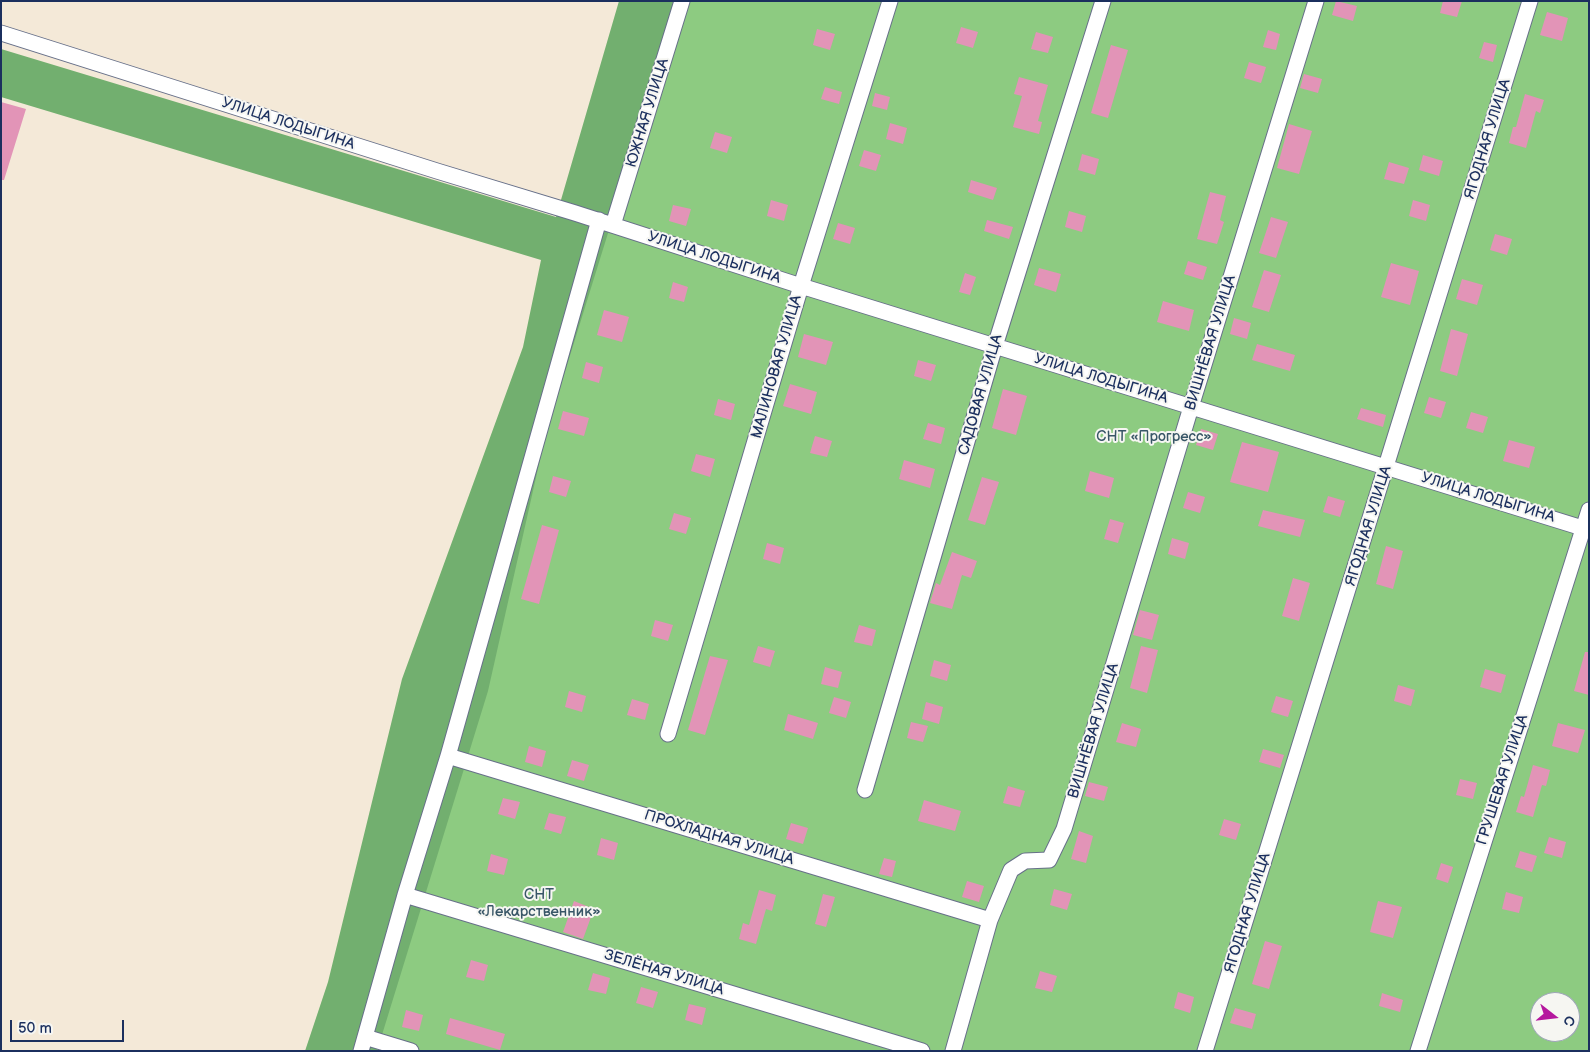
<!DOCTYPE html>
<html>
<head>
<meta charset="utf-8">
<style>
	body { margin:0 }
	#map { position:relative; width:1590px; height:1052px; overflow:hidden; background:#f4e9d8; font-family:"Balsamiq Sans",sans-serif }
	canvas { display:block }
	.frame { position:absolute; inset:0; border:2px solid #1b2f5e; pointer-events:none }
	.north { position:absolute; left:1530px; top:992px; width:50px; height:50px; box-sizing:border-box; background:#f6f6f2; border:1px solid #9ea6b7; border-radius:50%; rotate:106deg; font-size:14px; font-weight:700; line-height:20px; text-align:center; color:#1b2f5e }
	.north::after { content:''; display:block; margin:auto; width:18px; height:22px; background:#b5179e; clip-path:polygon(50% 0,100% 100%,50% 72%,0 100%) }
	.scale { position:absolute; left:10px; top:1020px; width:114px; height:22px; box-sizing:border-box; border:2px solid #1b2f5e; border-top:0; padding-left:6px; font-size:15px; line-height:18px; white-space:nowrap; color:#1b2f5e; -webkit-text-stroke:4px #f6f6f2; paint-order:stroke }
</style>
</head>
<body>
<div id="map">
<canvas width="1590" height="1052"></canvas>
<div class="frame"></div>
<div class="north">С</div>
<div class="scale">50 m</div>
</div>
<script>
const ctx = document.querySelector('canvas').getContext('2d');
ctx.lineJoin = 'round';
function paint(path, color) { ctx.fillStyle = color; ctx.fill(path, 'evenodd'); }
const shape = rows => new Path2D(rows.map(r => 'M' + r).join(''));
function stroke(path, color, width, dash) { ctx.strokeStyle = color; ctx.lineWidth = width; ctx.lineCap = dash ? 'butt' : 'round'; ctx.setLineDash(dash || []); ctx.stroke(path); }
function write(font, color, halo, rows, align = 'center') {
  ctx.font = font + ' "Balsamiq Sans",sans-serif'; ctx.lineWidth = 4; ctx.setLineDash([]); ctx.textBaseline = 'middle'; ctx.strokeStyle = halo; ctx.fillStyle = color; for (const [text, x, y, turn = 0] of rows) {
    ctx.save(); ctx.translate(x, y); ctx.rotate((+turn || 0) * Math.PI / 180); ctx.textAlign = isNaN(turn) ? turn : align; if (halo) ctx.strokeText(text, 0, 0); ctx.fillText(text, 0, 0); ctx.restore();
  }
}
const green = shape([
	[671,1,1589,1,1589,1051,324,1051],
	[1540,1002,1570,1002,1570,1032,1540,1032]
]);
const forest = shape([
	[619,1,680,1,546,433,488,691,377,1051,305,1051,328,982,402,679,523,347,541,260,1,97,1,49,556,217]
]);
const building = shape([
	[1336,1,1357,6,1353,21,1332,15],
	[1443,1,1462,1,1457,17,1440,13],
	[1547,12,1568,18,1562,41,1540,35],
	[961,27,978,32,973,48,956,43],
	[817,29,835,34,830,50,813,45],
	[1268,30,1280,34,1276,50,1263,47],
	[1036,32,1053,37,1048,53,1031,49],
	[1484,42,1497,45,1493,62,1479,58],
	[1111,45,1128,50,1108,118,1091,113],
	[1249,62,1266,67,1261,83,1244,78],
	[1304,74,1322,79,1318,93,1300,88],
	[1019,77,1048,85,1038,121,1042,122,1039,134,1013,127,1022,96,1014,94],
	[825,87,842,92,839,104,821,99],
	[875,93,890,97,887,110,872,106],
	[1525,94,1544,100,1540,113,1536,111,1526,148,1509,143,1513,127,1516,127],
	[1,102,26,109,4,180,1,180],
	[890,123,907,128,903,144,886,139],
	[1289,124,1312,131,1299,174,1277,168],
	[715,132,732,137,727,153,710,148],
	[864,150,881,155,876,171,859,166],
	[1082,154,1099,159,1095,175,1078,170],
	[1423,155,1443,161,1439,176,1419,170],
	[1389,162,1409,168,1404,184,1384,179],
	[971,180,997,188,993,200,968,192],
	[1210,192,1226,196,1220,220,1224,222,1217,244,1197,239],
	[771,200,788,205,784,221,767,216],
	[1413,200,1430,205,1426,221,1409,216],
	[673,205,691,209,686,226,669,221],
	[1069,211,1086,216,1082,232,1065,227],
	[1271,217,1288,222,1276,258,1259,253],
	[987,220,1013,227,1009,239,984,231],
	[838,223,855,228,850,244,833,239],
	[1495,234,1512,239,1507,255,1490,250],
	[1188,261,1207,267,1203,280,1184,274],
	[1391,263,1419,271,1410,305,1381,297],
	[1039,268,1061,274,1056,292,1034,285],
	[1264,270,1281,275,1269,312,1252,307],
	[965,273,976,277,970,295,959,292],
	[1462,279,1483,285,1477,305,1456,299],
	[673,282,688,287,684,302,669,298],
	[1163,301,1194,310,1189,331,1157,322],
	[604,310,629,317,622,342,597,335],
	[1234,318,1251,323,1247,339,1230,334],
	[1451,329,1468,334,1457,376,1440,371],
	[804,334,833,342,826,365,798,357],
	[1257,344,1295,355,1290,371,1252,360],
	[918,360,936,365,931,381,914,376],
	[586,362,603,367,599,383,582,378],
	[790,384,817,392,811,414,783,406],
	[1003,389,1027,396,1016,435,992,428],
	[1429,397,1446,402,1441,418,1424,413],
	[718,399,735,404,731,420,714,415],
	[1361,408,1386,415,1383,427,1357,419],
	[563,411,589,418,584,436,558,429],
	[1471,412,1488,417,1483,433,1466,428],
	[928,423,945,428,941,444,923,439],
	[1201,429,1218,434,1213,450,1196,445],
	[815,436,832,441,827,457,810,453],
	[1509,440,1535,447,1529,468,1503,461],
	[1242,442,1279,452,1268,492,1230,482],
	[696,454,715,459,710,477,691,471],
	[904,460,935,469,930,488,899,479],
	[1090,471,1114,478,1109,498,1085,491],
	[553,476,571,481,566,497,549,492],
	[982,477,999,482,985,525,968,520],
	[1188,492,1205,497,1200,513,1183,508],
	[1328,496,1345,501,1340,517,1323,512],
	[1263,510,1305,520,1300,537,1258,526],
	[674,513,691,518,686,534,669,529],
	[1110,519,1124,523,1118,543,1104,539],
	[542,525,559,530,539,604,521,599],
	[1172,538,1189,543,1185,559,1168,554],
	[767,543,784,548,780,564,763,559],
	[1386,546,1403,551,1393,589,1376,584],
	[952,552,977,561,971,578,962,575,952,609,930,603,936,583,940,585],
	[1293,578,1310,583,1299,621,1282,616],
	[1140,610,1159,615,1152,640,1133,635],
	[655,620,673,625,668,641,651,636],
	[859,625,876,630,872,646,854,642],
	[758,646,775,651,770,667,753,662],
	[1141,646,1158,650,1147,693,1130,688],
	[1585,652,1589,652,1589,695,1574,691],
	[710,656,728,660,705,735,688,730],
	[934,660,951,665,947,681,930,676],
	[825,667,842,672,838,688,821,684],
	[1485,669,1506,675,1501,693,1480,687],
	[1398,685,1415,690,1411,706,1394,701],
	[569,691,586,696,582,712,565,707],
	[1276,696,1293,701,1288,717,1271,712],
	[834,697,851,702,846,718,829,713],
	[632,699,649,704,645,720,627,715],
	[926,702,943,707,939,724,922,719],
	[788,714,818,723,813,739,784,730],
	[911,722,928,726,923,742,907,738],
	[1122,723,1141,729,1136,747,1116,742],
	[1558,723,1585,730,1578,753,1552,746],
	[529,746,546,751,542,767,525,762],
	[1263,749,1284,755,1280,768,1259,762],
	[572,760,589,765,584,781,567,776],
	[1533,765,1550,770,1546,786,1542,785,1533,817,1516,812,1521,796,1524,797],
	[1460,779,1477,783,1473,799,1456,795],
	[1089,782,1108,787,1104,801,1085,796],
	[1008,786,1025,791,1020,807,1003,803],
	[503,798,520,802,515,819,498,814],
	[924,800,961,811,955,831,918,821],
	[549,813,566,817,561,834,544,829],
	[1224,819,1241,824,1236,840,1219,835],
	[791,823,808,828,803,844,786,839],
	[1079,831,1093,836,1086,863,1071,859],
	[1549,837,1566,842,1562,858,1544,853],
	[601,838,618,843,614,860,597,855],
	[1520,851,1537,856,1532,872,1515,867],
	[491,854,508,859,504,875,487,871],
	[884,858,896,861,892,877,879,874],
	[1441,863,1453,867,1448,883,1436,879],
	[967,881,984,886,979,902,962,897],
	[1054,889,1072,894,1067,910,1050,905],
	[759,890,776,895,772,911,766,909,756,944,739,939,743,923,749,925],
	[1506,892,1523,897,1519,913,1502,909],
	[823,894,835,897,826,927,815,924],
	[574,901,594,909,583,939,563,932],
	[1378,901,1402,907,1393,938,1370,932],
	[1265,941,1282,946,1269,989,1252,984],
	[471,960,488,965,484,981,466,977],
	[1040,971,1057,976,1052,992,1035,988],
	[593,973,610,978,606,994,588,990],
	[641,987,658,992,653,1008,636,1003],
	[1178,992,1194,997,1190,1013,1174,1008],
	[1382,993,1403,1000,1400,1012,1379,1006],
	[689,1004,706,1008,702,1025,685,1020],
	[1235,1008,1256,1014,1252,1029,1230,1023],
	[406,1010,423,1015,419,1031,402,1027],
	[450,1018,505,1034,500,1050,446,1034]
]);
const minor = shape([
	[1,33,437,171,575,213,801,286,1589,530],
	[613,225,682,1],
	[668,734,801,286,890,1],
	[448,756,990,920],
	[865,790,995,346,1103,1],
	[405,895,922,1051],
	[365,1037,411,1051],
	[361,1051,405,895,448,756,599,220],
	[953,1051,990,920,1011,870,1025,861,1049,860,1064,829,1191,407,1316,1],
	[1205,1051,1530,1],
	[1418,1051,1589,510]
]);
const streetNames = [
	["ЮЖНАЯ УЛИЦА",648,113,-73],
	["УЛИЦА ЛОДЫГИНА",288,124,18],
	["ЯГОДНАЯ УЛИЦА",1488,139,-73],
	["УЛИЦА ЛОДЫГИНА",714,258,18],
	["ВИШНЁВАЯ УЛИЦА",1211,343,-73],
	["МАЛИНОВАЯ УЛИЦА",777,367,-74],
	["УЛИЦА ЛОДЫГИНА",1101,379,17],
	["САДОВАЯ УЛИЦА",981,395,-74],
	["УЛИЦА ЛОДЫГИНА",1488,498,17],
	["ЯГОДНАЯ УЛИЦА",1369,526,-73],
	["ВИШНЁВАЯ УЛИЦА",1094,731,-73],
	["ГРУШЕВАЯ УЛИЦА",1503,780,-72],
	["ПРОХЛАДНАЯ УЛИЦА",719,838,17],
	["ЯГОДНАЯ УЛИЦА",1248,913,-73],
	["ЗЕЛЁНАЯ УЛИЦА",664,973,17]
];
const parkNames = [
	["СНТ «Прогресс»",1154,437],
	["СНТ",539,895],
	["«Лекарственник»",539,912]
];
paint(green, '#8dcb81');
paint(forest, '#72af6f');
paint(building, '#e294b7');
stroke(minor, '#677089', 17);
stroke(minor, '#fff', 15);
write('15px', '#1b2f5e', '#f6f6f2', streetNames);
write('15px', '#385667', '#f6f6f2', parkNames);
</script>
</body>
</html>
